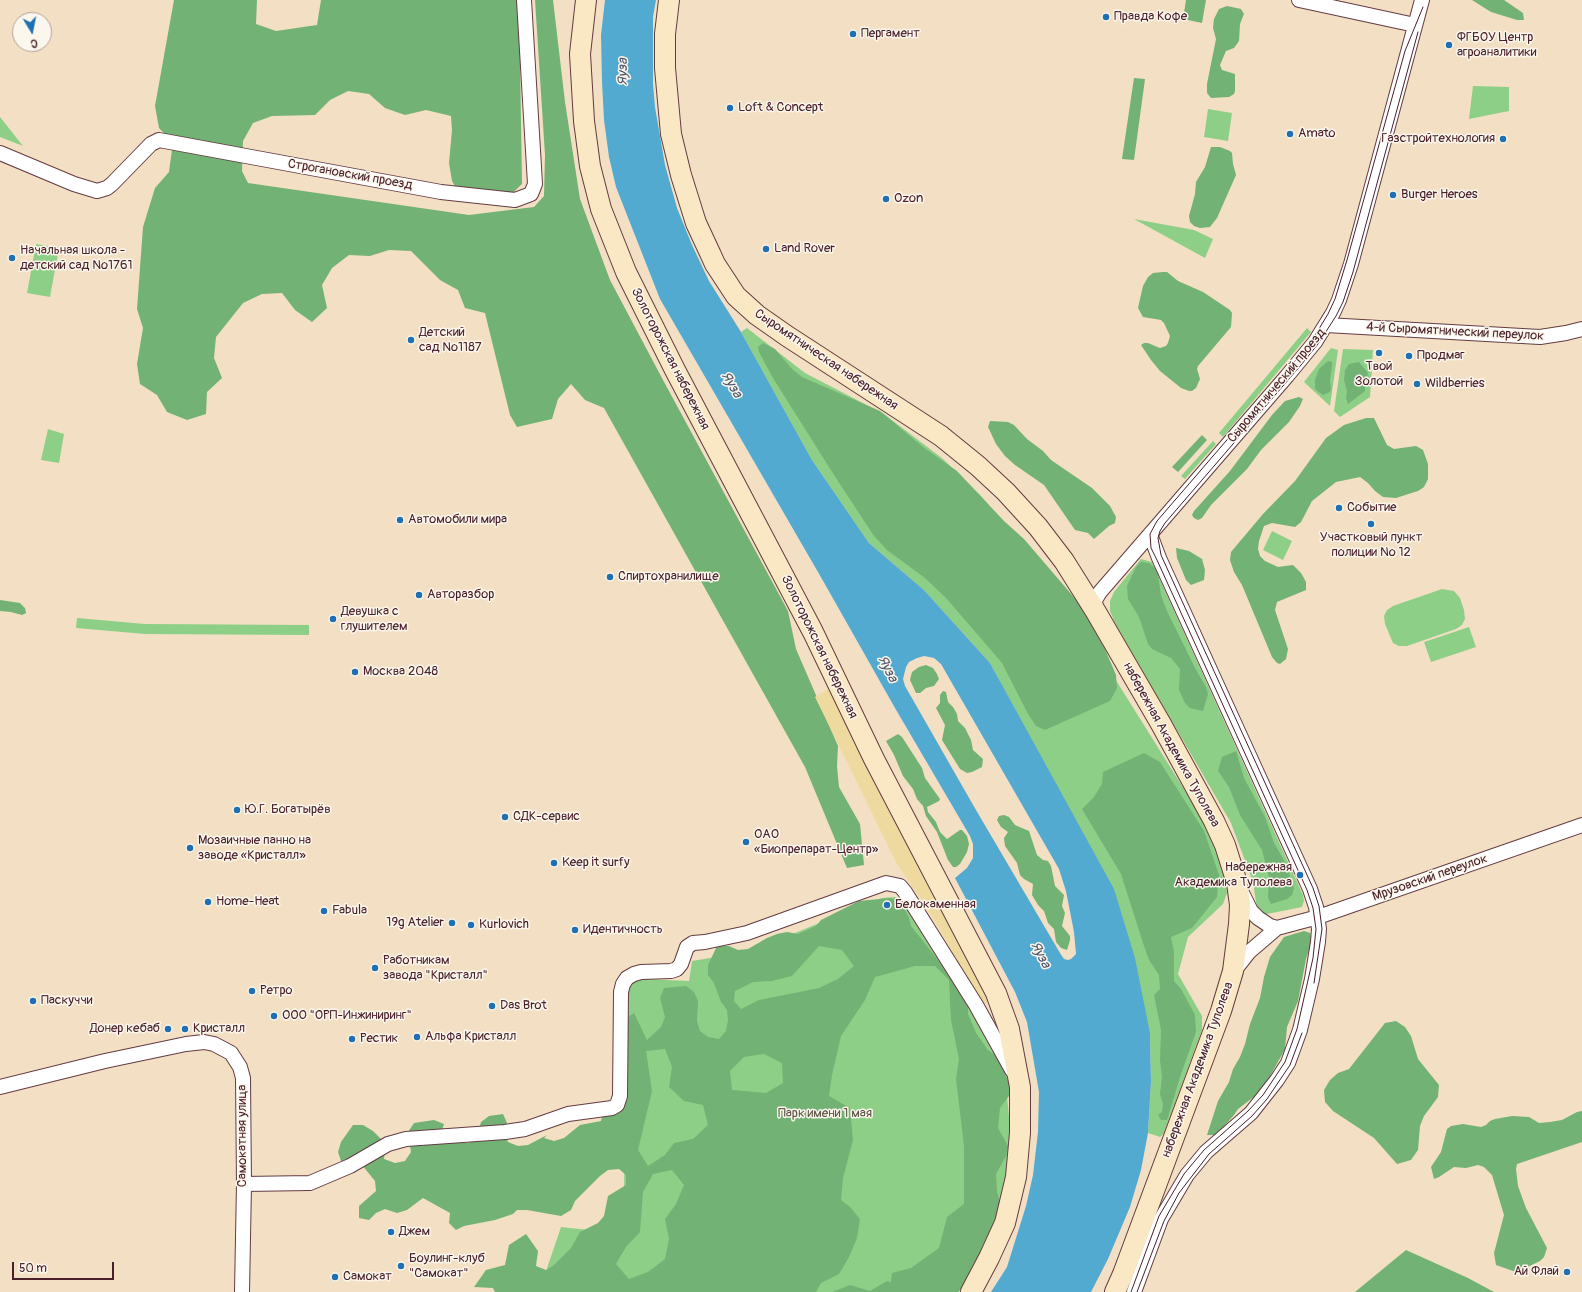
<!DOCTYPE html>
<html>
<head>
<meta charset="utf-8">
<style>
	body { margin:0 }
	#map { position:relative; width:1582px; height:1292px; overflow:hidden; background:#f3dfc3; font-family:Pangolin,sans-serif }
	canvas { display:block }
	.north { position:absolute; left:12px; top:12px; width:40px; height:40px; box-sizing:border-box; background:#fbf7ec; border:1px solid #b4a19f; border-radius:50%; rotate:170deg; font-size:11px; font-weight:700; line-height:16px; text-align:center; color:#4a1f2b }
	.north::after { content:''; display:block; margin:auto; width:14px; height:18px; background:#1f6fb2; clip-path:polygon(50% 0,100% 100%,50% 72%,0 100%) }
	.scale { position:absolute; left:12px; top:1262px; width:102px; height:18px; box-sizing:border-box; border:2px solid #4a1f2b; border-top:0; padding-left:5px; font-size:12px; line-height:14px; white-space:nowrap; color:#4a1f2b; -webkit-text-stroke:3px #fbf7ec; paint-order:stroke }
</style>
</head>
<body>
<div id="map">
<canvas width="1582" height="1292"></canvas>
<div class="north">С</div>
<div class="scale">50 m</div>
</div>
<script>
const ctx = document.querySelector('canvas').getContext('2d');
ctx.lineJoin = 'round';
function paint(path, color) { ctx.fillStyle = color; ctx.fill(path, 'evenodd'); }
const shape = rows => new Path2D(rows.map(r => 'M' + r).join(''));
function stroke(path, color, width, dash) { ctx.strokeStyle = color; ctx.lineWidth = width; ctx.lineCap = dash ? 'butt' : 'round'; ctx.setLineDash(dash || []); ctx.stroke(path); }
function write(font, color, halo, rows, align = 'center') {
  ctx.font = font + ' Pangolin,sans-serif'; ctx.lineWidth = 3; ctx.setLineDash([]); ctx.textBaseline = 'middle'; ctx.strokeStyle = halo; ctx.fillStyle = color; for (const [text, x, y, turn = 0] of rows) {
    ctx.save(); ctx.translate(x, y); ctx.rotate((+turn || 0) * Math.PI / 180); ctx.textAlign = isNaN(turn) ? turn : align; if (halo) ctx.strokeText(text, 0, 0); ctx.fillText(text, 0, 0); ctx.restore();
  }
}
const green = shape([
	[1473,86,1509,87,1509,111,1469,119],
	[1208,109,1232,113,1228,141,1204,137],
	[0,117,23,146,0,137],
	[1134,219,1194,230,1213,239,1205,258],
	[36,244,59,248,50,297,27,293],
	[747,328,805,373,884,414,943,459,981,496,1021,544,1072,610,1209,829,1226,882,1227,893,1223,904,1188,937,1178,974,1202,1016,1202,1030,1164,1133,1160,1137,1148,1133,1151,1082,1150,1033,1044,763,990,663,924,590,869,543,812,460,741,332],
	[1307,328,1311,332,1223,437,1219,433],
	[1331,348,1338,350,1330,406,1304,382],
	[1343,349,1373,350,1370,397,1340,417,1334,411],
	[48,429,64,434,59,463,41,460],
	[1213,441,1216,444,1185,479,1181,476],
	[1272,531,1292,541,1283,560,1263,550],
	[1141,559,1152,562,1303,895,1304,901,1302,907,1262,915,1257,909,1253,882,1231,823,1115,623,1110,611,1110,601,1114,592],
	[1442,589,1454,591,1460,598,1464,610,1465,619,1462,625,1456,629,1407,646,1399,646,1393,643,1385,624,1384,616,1387,610,1393,606],
	[77,618,145,624,309,625,309,635,145,634,76,628],
	[1469,627,1476,647,1431,662,1424,642],
	[895,897,903,901,1004,1064,1010,1127,1005,1182,985,1245,957,1292,539,1292,561,1227,608,1232,624,1197,626,994,632,983,637,980,643,979,689,981,692,961,752,951,872,901,882,898]
]);
const forest = shape([
	[174,0,257,0,256,24,276,31,317,25,321,0,519,0,522,184,500,205,462,198,452,181,449,163,452,130,451,116,426,110,405,115,385,108,369,94,348,91,330,100,315,115,272,116,253,123,243,141,242,171,248,183,469,215,534,207,544,196,545,155,535,0,553,0,565,102,580,199,610,280,663,380,788,611,796,649,838,746,837,766,839,787,860,824,864,865,847,868,805,767,604,408,585,400,571,384,558,399,552,419,517,427,510,415,485,313,465,308,458,290,440,280,411,251,389,250,370,256,349,255,332,268,322,285,327,308,312,322,295,310,282,293,262,294,243,303,216,337,214,358,222,378,207,392,206,414,187,420,167,412,157,395,140,384,137,364,143,328,137,309,143,227,155,188,169,172,173,142,159,128,155,106],
	[1186,0,1206,0,1202,23,1183,19],
	[1472,0,1504,0,1523,13,1524,20,1517,20,1491,12],
	[1227,6,1241,9,1244,14,1240,24,1239,41,1234,48,1226,51,1220,65,1222,70,1235,74,1235,91,1234,94,1229,97,1211,98,1207,93,1207,84,1216,39,1213,28,1214,19,1219,9],
	[1134,78,1145,79,1134,160,1122,159],
	[1211,147,1220,147,1230,151,1232,153,1233,164,1236,175,1217,218,1210,227,1200,228,1194,226,1190,222,1189,216,1195,194,1196,182,1205,167],
	[1163,272,1167,272,1178,281,1203,292,1230,310,1232,313,1231,327,1198,366,1197,369,1200,379,1196,388,1192,391,1189,391,1181,388,1160,371,1151,360,1141,345,1144,343,1148,343,1160,348,1166,346,1168,343,1170,336,1164,323,1161,320,1143,317,1138,308,1143,286,1148,277,1153,273],
	[763,343,775,349,792,369,802,377,880,411,923,447,957,471,1004,521,1024,539,1078,602,1105,649,1116,675,1117,688,1110,701,1045,730,1036,726,1028,714,1002,663,978,635,946,598,925,578,887,550,874,536,834,475,773,378,759,352,758,347],
	[1328,361,1332,362,1332,366,1330,381,1331,389,1330,392,1323,395,1317,391,1315,388,1315,380,1319,369],
	[1359,362,1368,373,1365,387,1365,391,1348,404,1346,398,1347,391,1344,380,1345,370,1349,364],
	[1299,397,1303,399,1300,406,1289,422,1261,450,1247,469,1211,505,1202,518,1198,520,1194,518,1192,515,1194,511,1230,471,1272,415,1285,401],
	[1366,418,1374,418,1387,445,1394,449,1416,446,1423,450,1428,464,1428,479,1424,487,1418,491,1396,498,1383,497,1375,491,1368,483,1360,477,1336,482,1312,501,1301,522,1295,527,1272,523,1264,526,1259,541,1258,549,1260,556,1265,561,1278,567,1293,565,1301,573,1306,582,1306,590,1277,602,1275,610,1288,649,1286,659,1280,664,1277,663,1272,657,1242,585,1234,572,1230,560,1231,552,1263,514,1295,481,1326,438,1344,425],
	[990,421,1008,422,1014,425,1027,439,1043,451,1051,460,1092,488,1110,506,1116,517,1115,523,1109,526,1094,539,1088,533,1075,530,1044,485,1015,465,1005,456,996,444,988,427],
	[1202,435,1207,440,1178,472,1172,467],
	[1176,548,1189,551,1202,559,1205,570,1204,580,1191,585,1186,580,1177,558],
	[1141,562,1149,563,1155,568,1158,574,1161,595,1166,609,1195,668,1206,687,1208,694,1203,711,1190,708,1185,703,1179,690,1180,669,1171,658,1152,649,1148,644,1139,617,1128,599,1127,586,1136,567],
	[0,600,20,603,25,608,26,613,22,615,11,612,0,611],
	[926,665,933,668,937,674,939,679,934,686,926,688,920,693,916,693,910,680,912,672,919,667],
	[943,691,946,692,948,702,953,707,957,714,958,721,965,728,971,740,973,750,983,759,982,767,972,772,967,773,960,769,942,740,945,725,936,708,940,703,940,695],
	[898,734,902,737,922,768,925,778,940,799,939,801,927,807,928,812,936,822,940,832,947,839,960,830,962,830,967,836,969,844,967,852,960,864,956,867,953,867,948,860,937,832,926,816,923,806,917,799,913,789,903,776,894,755,886,741],
	[1236,751,1244,778,1265,817,1274,843,1285,862,1294,888,1292,895,1287,899,1271,904,1268,898,1269,877,1262,850,1240,815,1229,787,1218,771,1222,757],
	[1144,753,1160,762,1204,831,1219,875,1217,897,1192,928,1171,937,1174,952,1174,981,1181,989,1195,1015,1196,1032,1181,1074,1167,1120,1161,1120,1158,1115,1162,1112,1163,1104,1160,1094,1162,1077,1160,1060,1161,1030,1154,995,1160,989,1159,975,1149,960,1145,949,1121,874,1082,809,1094,797,1102,784,1103,772],
	[1004,815,1009,817,1015,825,1029,831,1037,855,1043,860,1048,861,1051,866,1055,886,1064,895,1062,906,1065,913,1062,926,1070,936,1070,940,1067,950,1061,948,1056,942,1054,929,1048,923,1044,911,1038,905,1032,895,1033,884,1024,879,1020,875,1017,863,1005,846,1004,838,1008,832,1001,827,997,820,999,816],
	[890,898,901,902,909,918,911,926,956,983,968,1004,968,1014,976,1033,988,1050,996,1056,1002,1064,1012,1092,1000,1108,998,1128,1008,1146,1006,1156,996,1174,997,1192,1004,1213,969,1284,958,1292,832,1292,850,1285,870,1291,887,1281,891,1282,892,1273,911,1268,939,1248,947,1217,964,1204,964,1146,956,1079,959,1059,951,1020,949,980,935,966,915,966,875,977,865,1000,841,1036,832,1075,829,1096,850,1108,853,1140,843,1178,841,1200,850,1207,860,1219,857,1238,849,1257,839,1274,821,1283,816,1292,495,1292,493,1288,474,1287,486,1270,505,1265,509,1245,526,1234,538,1251,536,1266,546,1270,554,1265,571,1248,580,1232,598,1223,604,1216,608,1196,626,1185,626,1175,619,1169,608,1170,600,1176,575,1201,571,1210,561,1216,527,1210,517,1210,513,1214,495,1220,464,1226,456,1230,449,1223,450,1213,423,1198,407,1210,397,1213,385,1209,376,1213,369,1220,359,1218,359,1206,376,1191,375,1181,362,1165,341,1161,338,1152,341,1142,353,1125,363,1125,373,1131,381,1139,385,1149,384,1159,395,1163,405,1161,411,1152,408,1132,414,1123,434,1120,444,1124,441,1134,450,1141,459,1143,469,1143,477,1136,481,1122,489,1116,503,1114,507,1123,505,1132,508,1142,518,1146,528,1145,547,1135,544,1138,554,1141,564,1138,580,1125,601,1121,604,1107,612,1102,618,1079,614,1027,634,1013,647,1040,661,1027,665,1017,660,998,664,988,686,986,694,992,698,1001,697,1021,700,1031,708,1037,719,1039,726,1031,728,1020,727,1010,721,1002,714,983,708,975,708,965,717,946,729,946,738,950,748,949,767,938,777,934,787,932,798,934,816,926,821,920,859,901],
	[819,946,842,950,854,966,838,979,819,988,759,1000,741,1009,734,1001,735,991,753,982,772,981,792,976],
	[665,1049,672,1067,669,1087,684,1101,703,1105,708,1125,693,1139,674,1143,665,1155,648,1166,638,1150,652,1091,646,1051],
	[764,1054,782,1063,783,1083,766,1093,732,1090,730,1071,744,1057],
	[672,1170,684,1185,676,1204,665,1219,669,1239,665,1259,648,1272,629,1279,616,1264,626,1247,640,1232,643,1192,653,1174],
	[1304,931,1310,933,1312,940,1306,959,1298,1001,1287,1027,1285,1049,1268,1080,1255,1096,1238,1109,1234,1115,1220,1131,1215,1135,1207,1135,1218,1101,1229,1082,1233,1069,1240,1057,1245,1044,1250,1024,1260,998,1264,977,1270,957,1284,937],
	[1396,1021,1405,1027,1411,1036,1418,1059,1439,1085,1438,1097,1424,1116,1420,1126,1418,1150,1411,1160,1397,1164,1374,1138,1333,1111,1325,1102,1324,1090,1330,1080,1338,1073,1349,1069,1385,1023],
	[1582,1111,1582,1142,1517,1164,1516,1169,1518,1186,1526,1208,1547,1248,1544,1257,1540,1261,1519,1271,1513,1271,1496,1265,1494,1253,1504,1215,1492,1175,1484,1167,1478,1165,1466,1168,1454,1167,1439,1177,1434,1179,1431,1167,1441,1152,1447,1129,1451,1126,1463,1124,1481,1127,1486,1125,1490,1121,1495,1119,1512,1116,1529,1117,1539,1123,1550,1122,1562,1120,1577,1112],
	[1406,1250,1468,1278,1494,1292,1355,1292]
]);
const sand = shape([
	[830,688,990,996,989,1002,986,1004,981,1001,925,905,897,864,815,697]
]);
const water = shape([
	[605,0,656,0,653,17,653,84,655,107,665,165,677,208,692,245,709,281,741,332,812,460,869,543,924,590,990,663,1114,889,1135,958,1150,1033,1151,1082,1148,1133,1141,1170,1130,1207,1108,1259,1091,1292,991,1292,1007,1267,1026,1206,1033,1175,1038,1132,1039,1092,1027,1022,1015,992,955,878,967,868,973,858,973,844,970,836,895,708,822,579,660,299,616,187,609,157,604,120,602,82,601,35],
	[924,656,934,658,941,664,1059,869,1066,891,1074,932,1076,954,1071,959,1068,960,1064,959,1060,953,976,810,905,686,903,679,906,667,909,662,917,658]
]);
const minor = shape([
	[1299,0,1415,25],
	[0,153,74,184,97,191,107,188,112,184,151,144,159,140,441,192,515,200,531,194,535,184,524,0],
	[1326,325,1540,337,1566,333,1582,329],
	[1096,612,1095,600,1100,592,1287,376,1315,342,1333,313,1339,300,1351,264,1422,0],
	[1241,891,1251,911,1258,918,1270,926,1277,928],
	[1234,971,1249,952,1277,928,1318,917,1582,825],
	[0,1087,105,1061,186,1044,204,1042,214,1044,231,1053,240,1067,243,1078,244,1184,242,1292],
	[244,1184,310,1183,350,1166,388,1144,406,1139,505,1132,525,1129,568,1114,612,1108,617,1105,620,1096,621,992,623,984,627,978,634,974,641,972,671,971,677,969,681,964,687,947,693,943,705,942,747,933,886,883,900,886,905,892,976,1005,1012,1070],
	[1134,1292,1161,1219,1187,1175,1206,1152,1251,1113,1277,1080,1288,1063,1300,1030,1312,979,1318,942,1319,929,1316,907,1310,889,1159,558,1150,534]
]);
const secondary = shape([
	[586,0,580,54,584,121,590,166,601,209,626,272,675,370,813,632,874,759,996,993,1009,1029,1020,1087,1020,1133,1016,1177,1005,1223,989,1258,971,1292],
	[669,0,665,34,665,68,671,134,681,175,696,223,710,253,715,264,736,296,757,315,787,336,941,436,978,466,1006,492,1038,527,1064,561,1096,612,1161,724,1214,821,1225,845,1237,883,1240,905,1239,924,1233,971,1221,1011,1123,1274,1115,1292]
]);
const tram = shape([
	[1314,983,1322,929,1319,906,1313,888,1161,555,1158,538,1160,531,1165,523,1301,365,1318,344,1336,316,1343,302,1353,272,1418,32],
	[1131,1292,1159,1216,1184,1174,1204,1150,1248,1111,1263,1095,1285,1062,1297,1029,1313,958,1316,929,1313,908,1307,890,1157,560,1151,548,1150,534,1157,521,1295,361,1314,337,1328,314,1335,299,1347,260,1405,51,1423,7],
	[1137,1292,1164,1221,1179,1193,1209,1154,1252,1116,1267,1099,1290,1065,1302,1033]
]);
const markers = [
	[1106,17,4,"#1f6fb2"],
	[853,34,4,"#1f6fb2"],
	[1449,45,4,"#1f6fb2"],
	[730,108,4,"#1f6fb2"],
	[1290,134,4,"#1f6fb2"],
	[1503,139,4,"#1f6fb2"],
	[1393,195,4,"#1f6fb2"],
	[886,199,4,"#1f6fb2"],
	[766,249,4,"#1f6fb2"],
	[12,258,4,"#1f6fb2"],
	[411,340,4,"#1f6fb2"],
	[1379,353,4,"#1f6fb2"],
	[1409,356,4,"#1f6fb2"],
	[1417,384,4,"#1f6fb2"],
	[1339,508,4,"#1f6fb2"],
	[400,520,4,"#1f6fb2"],
	[1371,524,4,"#1f6fb2"],
	[610,577,4,"#1f6fb2"],
	[419,595,4,"#1f6fb2"],
	[333,619,4,"#1f6fb2"],
	[355,672,4,"#1f6fb2"],
	[237,810,4,"#1f6fb2"],
	[505,817,4,"#1f6fb2"],
	[746,842,4,"#1f6fb2"],
	[190,848,4,"#1f6fb2"],
	[554,863,4,"#1f6fb2"],
	[1300,875,4,"#1f6fb2"],
	[208,902,4,"#1f6fb2"],
	[887,905,4,"#1f6fb2"],
	[324,911,4,"#1f6fb2"],
	[452,923,4,"#1f6fb2"],
	[471,925,4,"#1f6fb2"],
	[575,930,4,"#1f6fb2"],
	[375,968,4,"#1f6fb2"],
	[252,991,4,"#1f6fb2"],
	[33,1001,4,"#1f6fb2"],
	[492,1006,4,"#1f6fb2"],
	[274,1016,4,"#1f6fb2"],
	[168,1029,4,"#1f6fb2"],
	[185,1029,4,"#1f6fb2"],
	[417,1037,4,"#1f6fb2"],
	[352,1039,4,"#1f6fb2"],
	[391,1232,4,"#1f6fb2"],
	[401,1266,4,"#1f6fb2"],
	[1567,1272,4,"#1f6fb2"],
	[335,1277,4,"#1f6fb2"]
];
const poiNames = [
	["Правда Кофе",1114,17],
	["Пергамент",861,34],
	["ФГБОУ Центр",1457,38],
	["агроаналитики",1457,53],
	["Loft & Concept",738,108],
	["Amato",1298,134],
	["Газстройтехнология",1495,139,"right"],
	["Burger Heroes",1401,195],
	["Ozon",894,199],
	["Land Rover",774,249],
	["Начальная школа -",20,251],
	["детский сад №1761",20,266],
	["Детский",419,333],
	["сад №1187",419,348],
	["Продмаг",1417,356],
	["Твой",1379,367,"center"],
	["Золотой",1379,382,"center"],
	["Wildberries",1425,384],
	["Событие",1347,508],
	["Автомобили мира",408,520],
	["Участковый пункт",1371,538,"center"],
	["полиции № 12",1371,553,"center"],
	["Спиртохранилище",618,577],
	["Авторазбор",427,595],
	["Девушка с",341,612],
	["глушителем",341,627],
	["Москва 2048",363,672],
	["Ю.Г. Богатырёв",245,810],
	["СДК-сервис",513,817],
	["ОАО",754,835],
	["«Биопрепарат-Центр»",754,850],
	["Мозаичные панно на",198,841],
	["заводе «Кристалл»",198,856],
	["Keep it surfy",562,863],
	["Набережная",1292,868,"right"],
	["Академика Туполева",1292,883,"right"],
	["Home-Heat",216,902],
	["Белокаменная",895,905],
	["Fabula",332,911],
	["19g Atelier",444,923,"right"],
	["Kurlovich",479,925],
	["Идентичность",583,930],
	["Работникам",383,961],
	["завода \"Кристалл\"",383,976],
	["Ретро",260,991],
	["Паскуччи",41,1001],
	["Das Brot",500,1006],
	["ООО \"ОРП-Инжиниринг\"",282,1016],
	["Донер кебаб",160,1029,"right"],
	["Кристалл",193,1029],
	["Альфа Кристалл",425,1037],
	["Рестик",360,1039],
	["Джем",399,1232],
	["Боулинг-клуб",409,1259],
	["\"Самокат\"",409,1274],
	["Ай Флай",1559,1272,"right"],
	["Самокат",343,1277]
];
const streetNames = [
	["Строгановский проезд",350,175,10],
	["4-й Сыромятнический переулок",1455,332,3],
	["Золоторожская набережная",670,359,63],
	["Сыромятническая набережная",826,360,34],
	["Сыромятнический проезд",1277,386,-50],
	["Золоторожская набережная",819,647,64],
	["набережная Академика Туполева",1171,745,61],
	["Мрузовский переулок",1430,878,-19],
	["набережная Академика Туполева",1198,1070,-70],
	["Самокатная улица",243,1136,-90]
];
const parkNames = [
	["Парк имени 1 мая",825,1114]
];
const waterNames = [
	["Яуза",623,72,-90],
	["Яуза",731,385,59],
	["Яуза",887,669,63],
	["Яуза",1040,955,63]
];
paint(green, '#8ecf87');
paint(forest, '#72b274');
paint(sand, '#eeda9e');
paint(water, '#53aad0');
stroke(minor, '#633c42', 16);
stroke(secondary, '#633c42', 22);
stroke(minor, '#fff', 14);
stroke(secondary, '#fae7c3', 20);
stroke(tram, '#4a1f2b', 1);
for (const [x, y, r, color] of markers) { const dot = new Path2D(); dot.arc(x, y, r, 0, 2 * Math.PI); ctx.fillStyle = color; ctx.fill(dot); stroke(dot, '#fbf7ec', 1.5); }
write('13px', '#4a1f2b', '#fbf7ec', poiNames, 'left');
write('13px', '#4a1f2b', '#fbf7ec', streetNames);
write('13px', '#5e5447', '#fbf7ec', parkNames);
write('italic 14px', '#4e576d', '#fbf7ec', waterNames);
</script>
</body>
</html>
